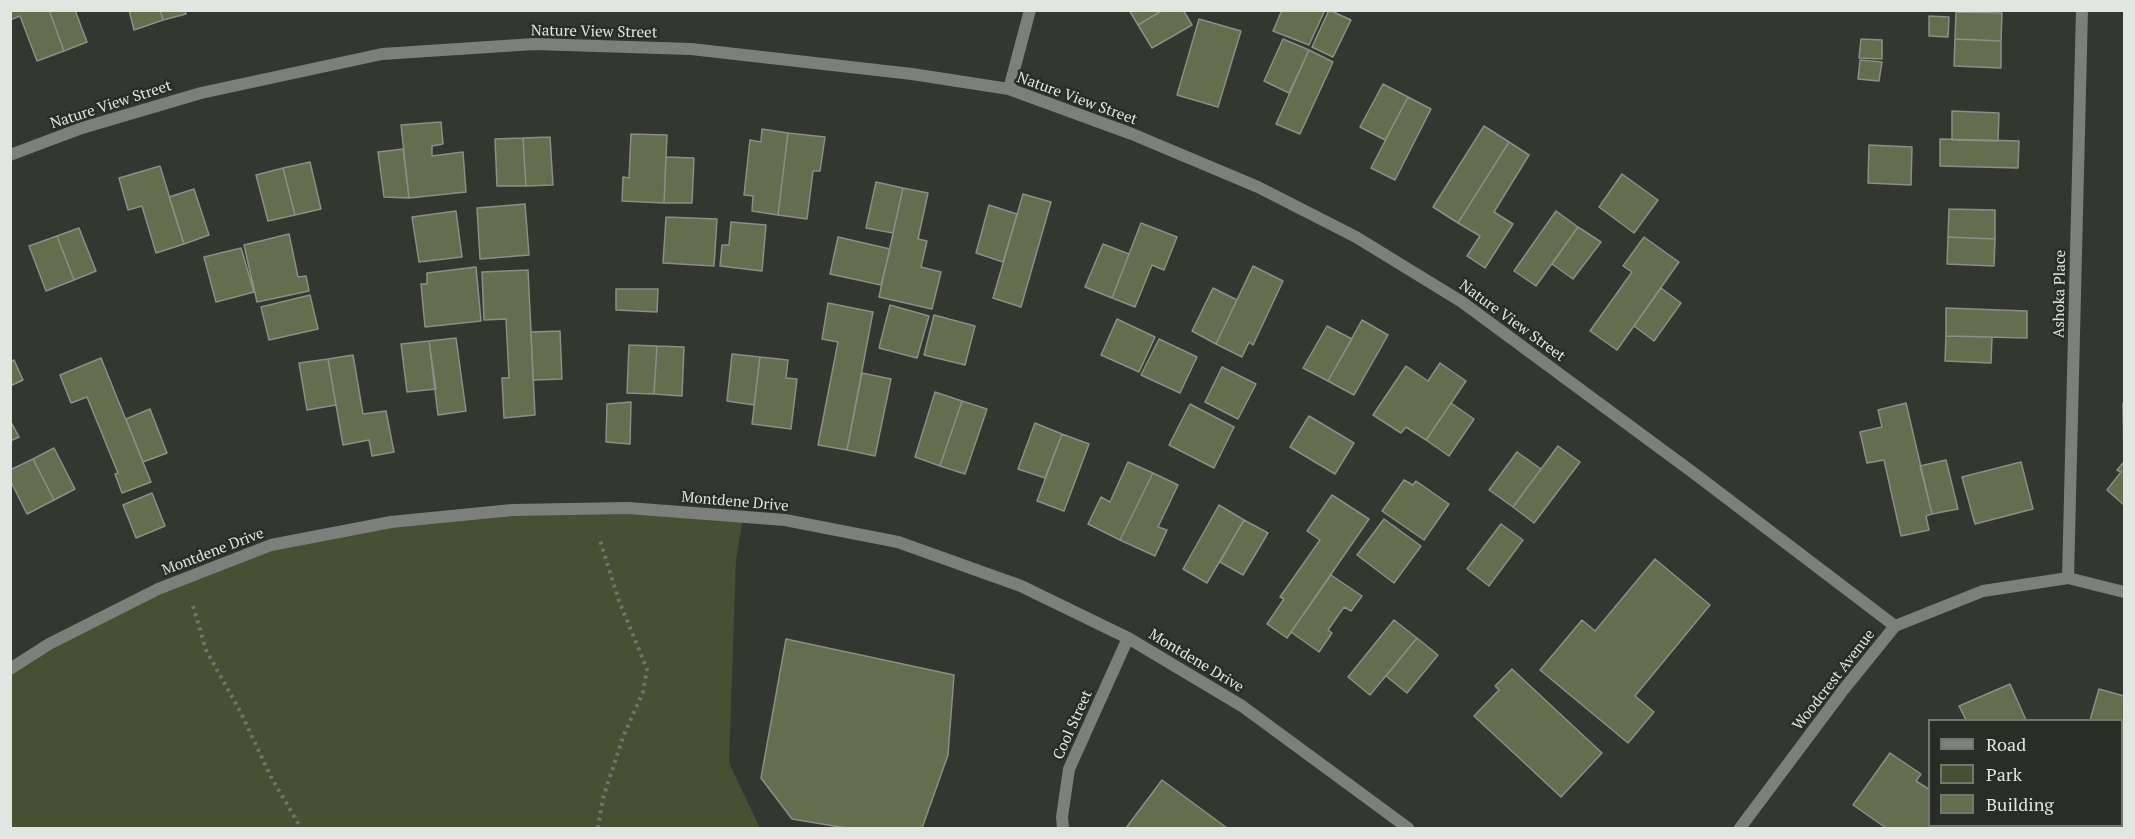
<!DOCTYPE html>
<html>
<head>
<meta charset="utf-8">
<style>
	body { margin:0 }
	#map { position:relative; width:2135px; height:839px; overflow:hidden; background:#343730; font-family:"PT Serif",serif }
	canvas { display:block }
	.frame { position:absolute; inset:0; border:12px solid #e3e5e0; pointer-events:none }
	.legend { position:absolute; left:1928px; top:719px; width:195px; height:108px; box-sizing:border-box; background:#2a2d26; border:2px solid #747770; margin:0; padding:8px 10px; list-style:none; font-size:18px; color:#e3e5e0 }
	.legend li { display:flex; align-items:center; gap:12px; height:30px }
	.legend b { width:30px; border:2px solid #747770 }
</style>
</head>
<body>
<div id="map">
<canvas width="2135" height="839"></canvas>
<div class="frame"></div>
<ul class="legend">
<li><b style="height:8px;background:#7d7f7b"></b>Road</li>
<li><b style="height:16px;background:#465033"></b>Park</li>
<li><b style="height:16px;background:#626e4d"></b>Building</li>
</ul>
</div>
<script>
const ctx = document.querySelector('canvas').getContext('2d');
ctx.lineJoin = 'round';
function paint(path, color) { ctx.fillStyle = color; ctx.fill(path, 'evenodd'); }
const shape = rows => new Path2D(rows.map(r => 'M' + r).join(''));
function stroke(path, color, width, dash) { ctx.strokeStyle = color; ctx.lineWidth = width; ctx.lineCap = dash ? 'butt' : 'round'; ctx.setLineDash(dash || []); ctx.stroke(path); }
function write(font, color, halo, rows, align = 'center') {
  ctx.font = font + ' "PT Serif",serif'; ctx.lineWidth = 5; ctx.setLineDash([]); ctx.textBaseline = 'middle'; ctx.strokeStyle = halo; ctx.fillStyle = color; for (const [text, x, y, turn = 0] of rows) {
    ctx.save(); ctx.translate(x, y); ctx.rotate((+turn || 0) * Math.PI / 180); ctx.textAlign = isNaN(turn) ? turn : align; if (halo) ctx.strokeText(text, 0, 0); ctx.fillText(text, 0, 0); ctx.restore();
  }
}
const green = shape([
	[587,510,743,517,736,560,729,763,760,828,11,828,11,670,156,590,271,546,390,522]
]);
const building = shape([
	[10,10,49,10,64,51,37,61,20,16,10,20,10,10],
	[49,10,75,10,87,42,64,51,49,10],
	[129,10,160,10,163,20,134,30,129,10],
	[160,10,185,10,186,14,163,20,160,10],
	[1129,10,1163,10,1138,25,1129,10],
	[1163,10,1183,10,1192,25,1152,48,1138,25,1163,10],
	[1282,10,1325,10,1309,45,1273,31,1282,10],
	[1329,10,1351,20,1333,57,1312,47,1329,10],
	[1956,12,2002,13,2001,41,1955,39,1956,12],
	[1929,16,1949,17,1948,37,1929,36,1929,16],
	[1199,19,1241,31,1218,107,1177,95,1199,19],
	[1283,39,1309,50,1289,93,1264,81,1283,39],
	[1861,39,1882,40,1882,59,1859,58,1861,39],
	[1955,39,2001,41,2001,68,1954,66,1955,39],
	[1309,50,1333,62,1300,134,1276,124,1309,50],
	[1860,60,1882,62,1879,81,1858,79,1860,60],
	[1383,84,1408,97,1385,140,1360,127,1383,84],
	[1408,97,1431,109,1395,180,1371,168,1408,97],
	[1952,111,1999,113,1998,141,1952,140,1952,111],
	[441,122,443,144,432,146,432,156,463,152,466,192,409,198,401,125,441,122],
	[1484,126,1509,142,1458,223,1433,207,1484,126],
	[762,129,788,133,778,215,752,211,753,196,744,195,750,140,761,142,762,129],
	[788,133,825,137,820,171,813,171,807,219,778,215,788,133],
	[631,134,667,135,664,203,622,201,623,177,629,178,631,134],
	[550,137,553,185,526,186,523,138,550,137],
	[523,138,526,186,497,186,495,139,523,138],
	[1940,139,2019,141,2018,168,1940,166,1940,139],
	[1509,142,1529,155,1494,212,1513,224,1485,268,1467,256,1480,236,1458,223,1509,142],
	[1869,145,1912,147,1911,185,1868,183,1869,145],
	[403,149,409,198,384,197,378,152,403,149],
	[666,157,694,158,692,203,664,203,666,157],
	[310,162,321,209,295,215,283,168,310,162],
	[160,166,184,244,156,253,142,206,128,210,119,178,160,166],
	[283,168,295,215,268,221,256,175,283,168],
	[1622,174,1658,200,1634,233,1599,207,1622,174],
	[876,182,903,188,893,233,866,228,876,182],
	[903,188,928,193,918,239,927,241,921,267,941,272,932,309,879,297,903,188],
	[194,189,209,235,184,244,169,197,194,189],
	[1023,194,1051,202,1021,307,993,298,1023,194],
	[525,204,529,255,480,259,477,208,525,204],
	[989,205,1017,214,1003,262,976,253,989,205],
	[1949,209,1995,210,1995,239,1948,237,1949,209],
	[456,211,462,257,419,262,412,217,456,211],
	[1556,211,1578,227,1536,286,1514,271,1556,211],
	[666,217,717,219,714,266,663,263,666,217],
	[731,222,766,225,762,271,720,266,722,245,729,245,731,222],
	[1141,223,1177,237,1164,270,1152,265,1135,307,1112,298,1141,223],
	[1578,227,1601,242,1573,279,1552,264,1578,227],
	[79,228,96,271,74,280,57,236,79,228],
	[289,234,298,277,306,276,309,291,257,302,244,245,289,234],
	[57,236,74,280,46,291,29,246,57,236],
	[838,237,890,249,881,285,830,274,838,237],
	[1644,237,1679,262,1617,350,1590,331,1632,272,1623,266,1644,237],
	[1948,237,1995,239,1994,266,1947,264,1948,237],
	[1103,244,1129,254,1112,298,1085,287,1103,244],
	[241,248,254,292,216,302,204,257,241,248],
	[1253,266,1283,281,1253,345,1249,342,1242,357,1216,344,1253,266],
	[476,267,481,321,425,327,421,284,427,284,427,273,476,267],
	[528,270,535,415,504,418,502,378,509,378,506,319,484,320,482,272,528,270],
	[1213,288,1237,300,1216,344,1192,331,1213,288],
	[1661,288,1681,303,1654,341,1634,326,1661,288],
	[616,289,658,289,657,312,616,310,616,289],
	[310,295,318,329,269,340,261,307,310,295],
	[828,303,873,312,847,450,818,445,838,342,822,339,828,303],
	[890,305,929,316,917,358,879,348,890,305],
	[1946,308,2027,311,2027,338,1946,336,1946,308],
	[934,315,975,326,965,365,924,355,934,315],
	[1117,319,1155,337,1139,372,1101,355,1117,319],
	[1362,320,1388,335,1354,395,1328,381,1362,320],
	[1327,326,1352,339,1328,381,1303,368,1327,326],
	[560,331,562,379,533,380,531,332,560,331],
	[1946,336,1992,337,1991,363,1945,361,1946,336],
	[456,338,466,411,438,415,429,341,456,338],
	[1159,339,1197,357,1180,393,1141,375,1159,339],
	[429,341,436,389,407,392,401,344,429,341],
	[629,345,657,346,654,394,627,393,629,345],
	[657,346,684,347,682,396,654,394,657,346],
	[732,354,760,357,754,405,727,401,732,354],
	[353,355,363,414,386,411,394,452,372,456,369,440,343,445,328,359,353,355],
	[760,357,788,360,786,378,797,379,791,429,752,424,760,357],
	[101,358,151,482,122,493,115,474,118,473,87,397,71,403,60,375,101,358],
	[328,359,336,405,307,410,299,363,328,359],
	[14,360,23,380,10,386,10,362,14,360],
	[1440,363,1466,381,1426,440,1406,427,1401,433,1373,415,1406,366,1428,381,1440,363],
	[1222,367,1256,384,1238,419,1205,402,1222,367],
	[862,373,891,379,875,456,847,450,862,373],
	[935,392,962,401,940,466,915,457,935,392],
	[962,401,987,409,965,474,940,466,962,401],
	[631,402,630,444,606,442,607,404,631,402],
	[1451,403,1474,419,1449,456,1426,440,1451,403],
	[1906,403,1932,514,1926,516,1929,530,1901,536,1884,460,1867,463,1860,432,1882,427,1878,410,1906,403],
	[2123,403,2124,403,2124,505,2107,490,2121,472,2117,470,2124,462,2123,403],
	[1190,404,1234,427,1214,468,1169,445,1190,404],
	[150,409,167,453,143,462,126,419,150,409],
	[1309,416,1354,443,1335,474,1290,447,1309,416],
	[10,420,19,437,10,441,10,420],
	[1035,423,1062,434,1045,478,1018,469,1035,423],
	[1062,434,1089,444,1064,511,1037,501,1062,434],
	[1558,446,1580,462,1534,523,1513,507,1558,446],
	[54,448,75,489,54,500,33,459,54,448],
	[1517,452,1541,469,1513,507,1489,490,1517,452],
	[33,459,54,500,27,514,10,480,10,470,33,459],
	[1946,460,1958,509,1932,514,1920,466,1946,460],
	[1128,462,1153,473,1120,540,1088,524,1101,497,1110,502,1128,462],
	[2021,462,2033,509,1975,524,1962,477,2021,462],
	[1153,473,1178,485,1158,527,1167,530,1155,556,1120,540,1153,473],
	[1404,480,1413,485,1416,481,1449,504,1424,540,1382,511,1404,480],
	[152,493,165,526,136,538,123,505,152,493],
	[1332,495,1369,519,1287,638,1267,624,1284,599,1280,597,1320,540,1307,531,1332,495],
	[1219,505,1244,520,1207,583,1183,569,1219,505],
	[1384,519,1421,546,1394,583,1357,555,1384,519],
	[1244,520,1268,533,1243,575,1220,562,1244,520],
	[1501,524,1523,540,1489,586,1467,569,1501,524],
	[1655,559,1710,605,1635,696,1654,712,1628,743,1540,670,1582,620,1595,631,1655,559],
	[1331,575,1362,596,1351,611,1344,607,1328,630,1332,633,1319,652,1291,632,1331,575],
	[1394,620,1417,638,1370,695,1348,677,1394,620],
	[1417,638,1438,655,1407,693,1386,676,1417,638],
	[786,639,954,675,948,755,922,828,846,828,792,819,761,778,786,639],
	[1512,669,1602,753,1561,797,1474,716,1499,690,1495,686,1512,669],
	[2010,684,2026,720,1966,720,1959,706,2010,684],
	[2099,689,2124,696,2124,753,2122,752,2122,720,2090,720,2099,689],
	[1890,753,1921,774,1916,781,1930,790,1930,826,1972,826,1970,828,1886,828,1853,805,1890,753],
	[2122,772,2124,773,2124,810,2122,813,2122,772],
	[1162,780,1227,828,1126,828,1162,780],
	[2078,826,2107,826,2104,828,2081,828,2078,826]
]);
const path = shape([
	[193,606,206,650,240,711,271,777,301,828],
	[598,828,603,798,623,737,643,692,647,669,619,601,599,537]
]);
const minor = shape([
	[1009,89,1030,10],
	[10,155,82,128,201,93,382,54,534,44,691,49,912,74,1009,89,1132,134,1258,187,1356,237,1462,302,1695,474,1895,626],
	[2068,578,2082,10],
	[10,669,49,644,158,589,271,545,391,522,512,510,628,508,785,520,898,542,1021,586,1128,638,1242,706,1408,828],
	[1063,828,1062,817,1069,769,1128,638],
	[1740,828,1844,689,1895,626,1983,591,2068,578,2124,592]
]);
const streetNames = [
	["Nature View Street",594,32,1],
	["Nature View Street",1077,99,20],
	["Nature View Street",111,105,-18],
	["Ashoka Place",2060,294,-89],
	["Nature View Street",1512,321,36],
	["Montdene Drive",735,502,5],
	["Montdene Drive",213,552,-21],
	["Montdene Drive",1196,661,31],
	["Woodcrest Avenue",1834,680,-52],
	["Cool Street",1073,725,-66]
];
paint(green, '#465033');
paint(building, '#626e4d');
stroke(building, '#8b8f86', 1.5);
stroke(path, '#71736d', 4, [3, 4.5]);
stroke(minor, '#7d7f7b', 12);
write('15px', '#e3e5e0', '#2a2d26', streetNames);
</script>
</body>
</html>
